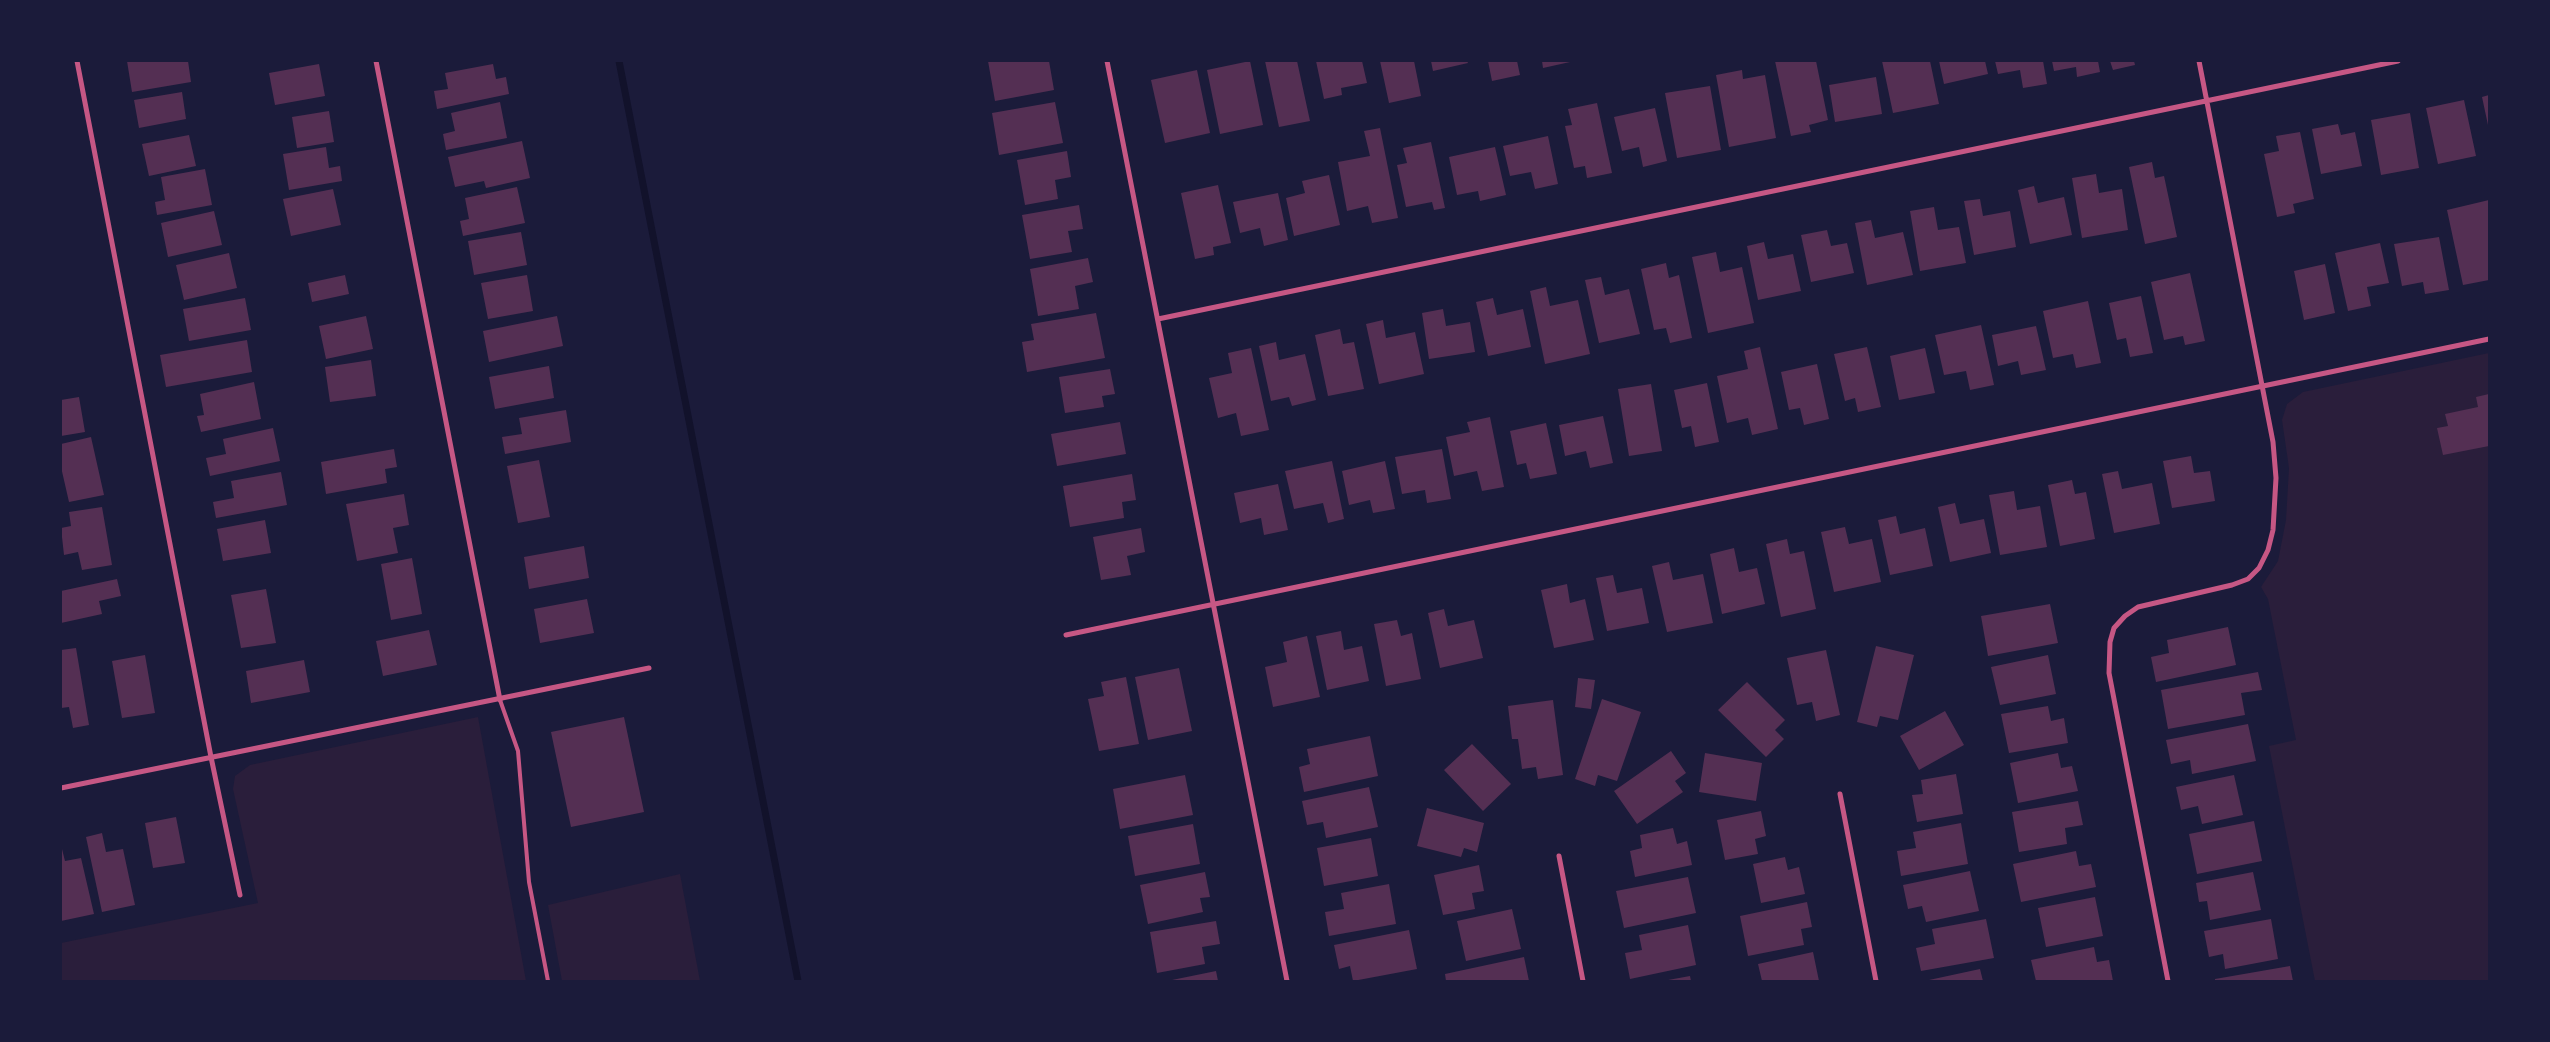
<!DOCTYPE html>
<html>
<head>
<meta charset="utf-8">
<style>
	body { margin:0 }
	#map { position:relative; width:2550px; height:1042px; overflow:hidden; background:#1b1b3a; font-family:"Public Sans",sans-serif }
	canvas { display:block }
	.frame { position:absolute; inset:0; border:62px solid #1b1b3a; pointer-events:none }
</style>
</head>
<body>
<div id="map">
<canvas width="2550" height="1042"></canvas>
<div class="frame"></div>
</div>
<script>
const ctx = document.querySelector('canvas').getContext('2d');
ctx.lineJoin = 'round';
function paint(path, color) { ctx.fillStyle = color; ctx.fill(path, 'evenodd'); }
const shape = rows => new Path2D(rows.map(r => 'M' + r).join(''));
function stroke(path, color, width, dash) { ctx.strokeStyle = color; ctx.lineWidth = width; ctx.lineCap = dash ? 'butt' : 'round'; ctx.setLineDash(dash || []); ctx.stroke(path); }
const green = shape([
	[2489,353,2489,981,2315,981,2269,746,2296,740,2268,599,2261,587,2278,561,2286,520,2289,468,2282,420,2287,404,2303,392],
	[478,717,526,981,61,981,61,943,258,903,233,789,235,776,250,765],
	[680,874,700,981,562,981,548,905]
]);
const stream = shape([
	[619,61,798,981]
]);
const building = shape([
	[127,61,188,61,191,82,132,92],
	[988,61,1049,61,1054,90,995,101],
	[1250,61,1263,125,1220,134,1207,70],
	[1265,61,1297,61,1310,121,1279,127],
	[1316,61,1362,61,1367,83,1341,88,1342,95,1324,99],
	[1380,61,1414,61,1421,96,1389,103],
	[1431,61,1467,61,1468,63,1433,71],
	[1488,61,1517,61,1520,75,1492,81],
	[1542,61,1570,61,1570,62,1543,68],
	[1775,61,1816,61,1828,120,1809,125,1811,132,1791,136],
	[1882,61,1930,61,1939,104,1893,113],
	[1939,61,1985,61,1988,74,1944,84],
	[1995,61,2043,61,2047,84,2023,88,2020,70,1998,74],
	[2052,61,2098,61,2100,72,2077,77,2076,67,2054,71],
	[2110,61,2134,61,2135,65,2113,70],
	[319,64,325,96,275,105,269,73],
	[493,64,496,79,506,77,509,94,437,109,434,91,448,89,445,73],
	[1197,70,1210,133,1165,143,1151,80],
	[1742,70,1743,79,1765,75,1776,138,1729,147,1716,75],
	[1876,77,1882,114,1835,122,1829,85],
	[1710,86,1721,150,1677,158,1665,93],
	[182,92,186,119,139,128,134,100],
	[2489,95,2489,125,2488,125,2482,97],
	[2464,100,2476,156,2438,164,2426,108],
	[500,102,507,138,446,150,443,134,455,131,451,113],
	[1055,102,1063,143,999,155,992,113],
	[1597,103,1612,173,1587,178,1585,166,1574,168,1565,126,1572,125,1568,109],
	[1655,108,1667,161,1643,167,1639,147,1622,151,1614,117],
	[329,111,334,142,297,148,292,117],
	[2410,113,2419,168,2381,175,2371,120],
	[2338,124,2341,135,2355,132,2362,166,2321,174,2312,129],
	[1380,128,1398,218,1372,223,1368,206,1347,211,1338,162,1370,156,1364,131],
	[2300,132,2314,199,2293,204,2295,213,2277,217,2264,154,2279,151,2276,136],
	[189,135,196,166,149,176,142,144],
	[1548,136,1558,184,1535,189,1531,172,1510,176,1503,146],
	[522,141,530,178,486,188,484,181,455,187,448,157],
	[1431,142,1445,208,1434,210,1432,202,1406,207,1397,165,1407,163,1403,148],
	[326,147,329,168,340,166,342,181,289,190,283,154],
	[1495,147,1506,195,1480,201,1478,191,1457,195,1449,157],
	[1067,151,1071,177,1055,180,1058,199,1025,205,1017,160],
	[2152,162,2155,178,2164,176,2177,237,2145,244,2129,167],
	[205,169,212,205,157,215,155,202,165,200,161,177],
	[2096,174,2099,193,2122,189,2128,230,2082,238,2072,178],
	[1329,175,1340,225,1294,236,1286,198,1305,193,1302,181],
	[1218,185,1231,243,1213,247,1214,255,1195,259,1181,193],
	[2034,186,2038,203,2064,197,2072,235,2030,244,2018,190],
	[517,187,525,223,463,236,460,221,469,219,465,198],
	[333,189,341,225,291,236,283,199],
	[1278,193,1288,240,1264,246,1260,228,1240,233,1233,202],
	[1980,199,1983,216,2010,211,2016,247,1974,255,1964,201],
	[2489,200,2489,280,2463,285,2447,210],
	[1079,205,1083,229,1068,231,1072,252,1030,259,1022,215],
	[1934,207,1938,230,1959,227,1966,263,1920,271,1910,211],
	[214,211,222,245,168,257,161,223],
	[1871,220,1875,238,1903,232,1913,275,1867,285,1855,223],
	[1827,230,1831,246,1847,243,1854,273,1811,282,1801,235],
	[521,232,527,265,474,275,468,241],
	[2439,237,2449,290,2425,294,2423,282,2402,286,2394,244],
	[1764,242,1768,259,1793,254,1801,291,1758,300,1747,246],
	[2380,243,2389,283,2367,287,2371,306,2348,311,2335,253],
	[1716,252,1720,272,1742,267,1754,323,1708,333,1692,257],
	[229,253,237,288,184,300,176,265],
	[1088,258,1093,282,1075,286,1079,309,1038,316,1030,269],
	[1666,263,1669,278,1679,275,1692,338,1670,343,1666,328,1654,330,1641,269],
	[2325,264,2335,313,2304,320,2294,271],
	[2190,273,2205,341,2185,345,2183,336,2164,340,2151,282],
	[345,275,349,294,312,302,308,283],
	[527,275,533,311,488,319,481,283],
	[1601,277,1605,295,1629,289,1640,334,1599,343,1585,280],
	[1546,287,1550,306,1578,300,1590,354,1545,364,1530,291],
	[2141,296,2153,353,2130,357,2126,338,2117,340,2109,303],
	[245,298,251,330,189,341,183,309],
	[1493,298,1497,315,1523,309,1531,347,1488,356,1476,302],
	[2088,301,2101,363,2076,368,2073,354,2053,358,2043,311],
	[1443,309,1446,326,1470,322,1475,352,1429,359,1422,313],
	[1096,313,1105,358,1027,372,1022,342,1034,340,1031,324],
	[366,316,373,349,326,359,319,326],
	[557,316,563,346,489,362,483,331],
	[1383,320,1386,338,1415,332,1424,374,1379,384,1366,324],
	[1981,325,1994,385,1970,390,1966,371,1944,375,1935,335],
	[2036,326,2046,370,2021,375,2018,361,1998,366,1992,335],
	[1340,329,1343,344,1354,342,1364,389,1328,396,1315,335],
	[247,340,252,372,166,387,160,355],
	[1276,342,1279,360,1305,354,1316,400,1292,406,1289,397,1271,401,1259,346],
	[1760,347,1778,429,1752,435,1748,418,1727,423,1717,376,1748,369,1744,351],
	[1867,347,1881,407,1858,412,1855,398,1845,401,1834,354],
	[1251,348,1269,430,1241,436,1236,413,1218,418,1209,378,1232,373,1228,353],
	[1925,348,1935,393,1899,400,1890,356],
	[371,360,376,396,330,402,325,367],
	[1817,364,1829,419,1804,425,1800,408,1789,410,1781,372],
	[549,366,554,398,495,409,489,377],
	[1110,369,1115,394,1102,396,1104,407,1065,413,1059,377],
	[254,382,261,419,201,432,197,416,204,415,200,394],
	[1707,383,1719,442,1695,447,1691,426,1682,428,1674,390],
	[1651,384,1662,451,1629,456,1618,389],
	[2489,394,2489,446,2443,455,2437,428,2448,426,2445,414,2478,407,2476,397],
	[79,397,85,432,61,436,61,400],
	[566,410,571,442,505,454,502,437,522,434,519,418],
	[1603,416,1613,463,1590,468,1586,451,1565,456,1559,425],
	[1490,417,1504,487,1482,491,1477,471,1454,476,1446,437,1470,432,1467,422],
	[1120,422,1126,454,1057,466,1051,434],
	[1546,423,1557,474,1530,479,1526,463,1517,465,1510,431],
	[273,428,280,461,210,476,206,458,226,454,223,439],
	[91,437,104,495,69,502,61,467,61,444],
	[394,449,397,467,385,469,387,483,326,494,321,462],
	[1442,449,1451,499,1427,503,1425,490,1402,494,1395,457],
	[2191,456,2194,473,2210,471,2215,501,2172,508,2163,461],
	[539,460,550,517,518,523,507,466],
	[1332,461,1344,519,1328,523,1323,503,1294,509,1285,471],
	[1385,461,1395,509,1373,513,1370,500,1349,505,1342,471],
	[2118,471,2122,489,2152,483,2160,524,2114,533,2102,474],
	[281,472,287,505,216,518,213,502,234,498,231,481],
	[1132,474,1136,500,1122,502,1124,518,1070,527,1063,486],
	[2072,480,2075,494,2086,492,2095,539,2060,546,2048,485],
	[1278,484,1288,530,1264,535,1261,518,1240,523,1234,493],
	[2014,491,2017,510,2040,506,2047,547,2000,555,1989,495],
	[404,494,409,525,393,528,398,553,357,561,346,504],
	[1955,503,1960,524,1984,519,1991,553,1950,562,1938,507],
	[102,507,112,565,82,570,78,552,64,555,61,528,71,526,69,512],
	[1896,516,1900,534,1925,528,1933,566,1890,575,1878,520],
	[265,520,271,553,223,561,217,529],
	[1845,527,1849,544,1872,539,1881,582,1834,592,1821,532],
	[1141,528,1145,552,1127,556,1131,575,1101,580,1093,537],
	[1787,539,1790,554,1804,551,1816,609,1781,617,1766,544],
	[584,546,589,578,529,589,524,557],
	[1734,548,1739,572,1757,568,1765,604,1722,614,1710,554],
	[412,558,422,614,391,620,381,564],
	[1669,562,1673,580,1703,574,1713,623,1667,632,1652,566],
	[1613,575,1617,593,1642,588,1649,623,1607,631,1596,578],
	[117,579,121,596,99,601,102,614,61,623,61,591],
	[1567,584,1570,603,1585,599,1594,640,1554,648,1541,590],
	[266,589,276,643,241,648,231,595],
	[587,599,594,633,540,643,534,609],
	[2050,604,2058,643,1988,656,1981,616],
	[1444,609,1448,626,1474,620,1483,658,1440,668,1428,613],
	[1397,620,1401,636,1412,633,1421,679,1386,686,1374,624],
	[2228,627,2236,665,2156,682,2151,657,2169,653,2167,640],
	[429,630,437,665,383,676,376,641],
	[1341,631,1344,650,1362,646,1369,681,1327,690,1316,636],
	[1307,636,1320,697,1273,707,1265,667,1287,662,1283,642],
	[1876,646,1914,655,1898,720,1880,716,1877,727,1857,722],
	[76,648,89,725,73,728,69,707,61,708,61,650],
	[1826,650,1840,715,1816,721,1812,702,1797,705,1787,658],
	[145,655,155,713,122,718,112,661],
	[2048,655,2056,694,2000,705,1991,667],
	[304,660,310,692,251,703,246,671],
	[1179,668,1192,731,1148,740,1135,677],
	[2258,672,2262,690,2241,693,2245,715,2168,729,2161,690],
	[1126,677,1139,744,1099,751,1088,699,1104,696,1101,682],
	[1578,678,1595,680,1591,709,1575,707],
	[1747,682,1785,720,1775,730,1784,739,1766,757,1718,710],
	[1602,699,1641,712,1617,781,1598,775,1595,786,1575,779],
	[1553,700,1563,775,1538,779,1536,767,1522,769,1518,739,1512,739,1508,706],
	[2048,706,2051,721,2064,718,2068,743,2009,753,2001,714],
	[1945,711,1964,745,1919,770,1900,736],
	[624,717,644,812,571,827,551,732],
	[2248,724,2256,761,2192,774,2190,760,2171,764,2166,740],
	[1370,736,1378,776,1304,792,1299,767,1310,764,1307,749],
	[1472,744,1511,784,1483,811,1444,770],
	[1671,751,1686,773,1675,781,1683,792,1637,824,1614,791],
	[1705,753,1762,763,1756,801,1699,792],
	[2058,753,2061,768,2072,766,2078,791,2018,803,2010,763],
	[1956,774,1963,814,1917,822,1912,795,1923,794,1921,780],
	[1185,775,1193,815,1120,829,1113,789],
	[2234,775,2243,815,2202,824,2198,806,2181,810,2176,787],
	[1369,787,1378,827,1326,838,1323,822,1307,825,1302,801],
	[2078,801,2083,825,2065,828,2067,844,2019,852,2012,812],
	[1427,808,1484,823,1477,852,1464,848,1461,857,1417,846],
	[1761,811,1766,836,1755,839,1758,854,1725,860,1717,820],
	[176,817,185,863,153,868,145,823],
	[2254,821,2262,861,2197,874,2189,834],
	[1961,823,1968,864,1901,876,1897,851,1916,848,1913,832],
	[1193,824,1200,864,1135,876,1128,836],
	[1673,828,1677,844,1687,841,1692,865,1635,877,1630,851,1642,848,1640,835],
	[102,833,106,852,123,849,135,905,102,912,86,837],
	[1371,838,1378,876,1324,886,1317,848],
	[62,849,65,861,81,858,94,914,61,921],
	[2076,851,2079,866,2091,864,2096,887,2021,902,2013,864],
	[1785,857,1788,870,1799,867,1805,894,1761,903,1753,864],
	[1479,865,1484,891,1472,893,1475,909,1443,915,1434,875],
	[1970,871,1979,911,1926,922,1922,906,1908,909,1903,885],
	[1205,872,1210,897,1200,898,1203,912,1148,924,1140,885],
	[2253,872,2261,910,2210,920,2207,901,2199,902,2196,883],
	[1688,877,1696,913,1624,928,1616,891],
	[1389,884,1396,924,1329,936,1325,912,1344,909,1341,893],
	[2095,897,2103,936,2046,947,2038,908],
	[1807,902,1812,927,1801,929,1804,945,1748,956,1740,916],
	[1512,909,1521,949,1466,961,1457,921],
	[1986,919,1994,958,1921,971,1916,948,1935,944,1932,929],
	[2271,919,2278,959,2225,969,2223,954,2209,957,2204,931],
	[1216,921,1220,944,1202,947,1205,964,1157,973,1150,932],
	[1688,925,1696,965,1630,979,1625,953,1642,950,1639,935],
	[1409,930,1417,969,1353,981,1350,966,1339,969,1334,945],
	[2094,947,2097,962,2109,960,2113,981,2036,981,2031,960],
	[1813,952,1819,981,1762,981,1758,964],
	[1524,957,1529,981,1446,981,1445,974],
	[2290,966,2293,981,2215,981,2215,979],
	[1980,969,1983,981,1929,981,1929,980],
	[1216,971,1218,981,1172,981,1172,980],
	[1690,976,1691,981,1668,981,1668,980]
]);
const service = shape([
	[500,700,518,751,529,882,548,981]
]);
const minor = shape([
	[77,61,211,757,240,895],
	[376,61,500,700],
	[1107,61,1287,981],
	[1158,319,2398,61],
	[1066,635,2489,339],
	[61,788,649,668],
	[1840,794,1876,981],
	[1559,856,1583,981],
	[2168,981,2109,673,2110,642,2114,628,2125,616,2138,607,2232,585,2248,579,2259,568,2268,550,2273,530,2276,478,2273,442,2199,61]
]);
paint(green, '#2a1e3b');
stroke(stream, '#12122b', 7);
paint(building, '#542f53');
stroke(service, '#c65784', 4);
stroke(minor, '#c65784', 5);
</script>
</body>
</html>
